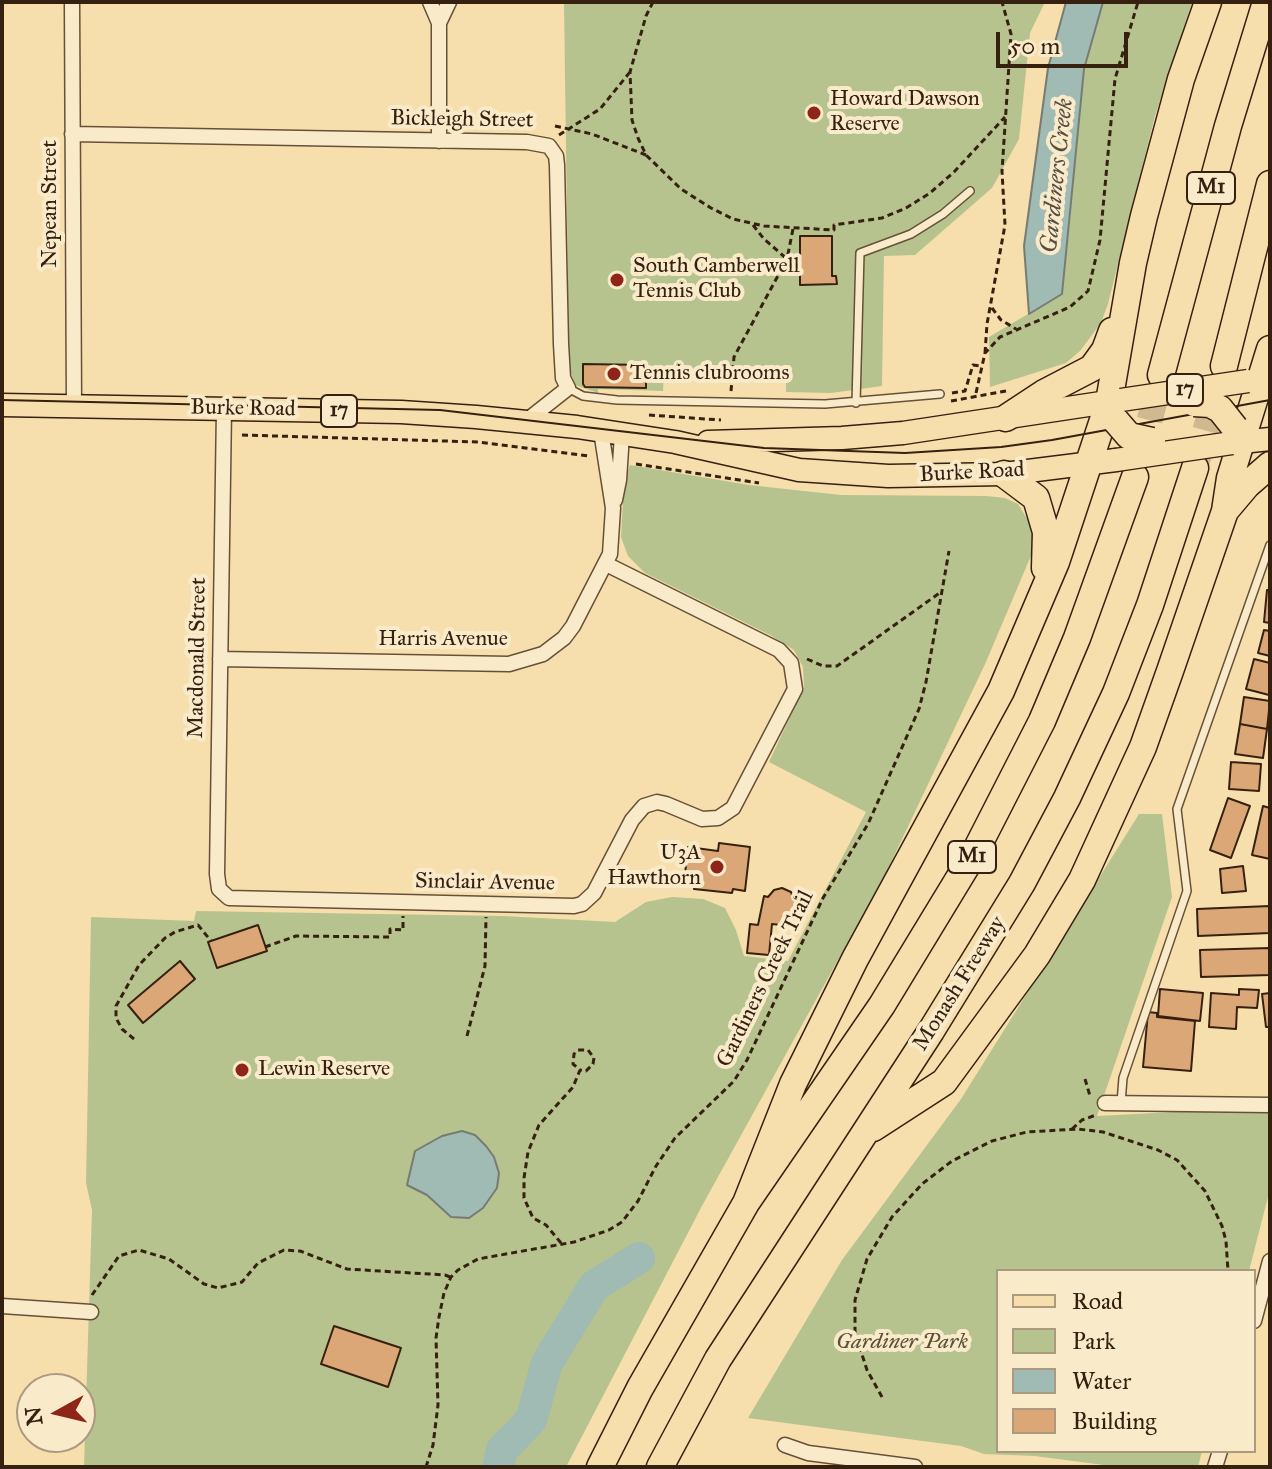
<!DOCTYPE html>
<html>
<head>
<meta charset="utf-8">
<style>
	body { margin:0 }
	#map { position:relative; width:1272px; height:1469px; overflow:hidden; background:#f6dfad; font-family:"IM FELL Great Primer",serif }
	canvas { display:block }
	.frame { position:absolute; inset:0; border:4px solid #362010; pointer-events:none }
	.legend { position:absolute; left:996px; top:1269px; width:260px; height:184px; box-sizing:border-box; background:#f9eaca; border:2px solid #ab9980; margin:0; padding:10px 14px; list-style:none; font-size:24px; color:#362010 }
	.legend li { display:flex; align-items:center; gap:16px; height:40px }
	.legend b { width:40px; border:2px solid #ab9980 }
	.north { position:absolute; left:16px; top:1373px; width:80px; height:80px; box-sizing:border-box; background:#f9eaca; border:2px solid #ab9980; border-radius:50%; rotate:262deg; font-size:22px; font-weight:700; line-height:32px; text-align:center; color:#362010 }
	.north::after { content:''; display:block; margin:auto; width:28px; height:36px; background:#8f2418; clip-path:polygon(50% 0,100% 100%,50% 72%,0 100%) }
	.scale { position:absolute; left:996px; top:32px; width:132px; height:36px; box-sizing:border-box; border:4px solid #362010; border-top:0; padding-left:10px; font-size:24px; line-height:28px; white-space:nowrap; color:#362010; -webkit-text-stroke:6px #f9eaca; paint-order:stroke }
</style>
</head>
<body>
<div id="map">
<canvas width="1272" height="1469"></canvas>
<div class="frame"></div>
<ul class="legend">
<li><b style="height:10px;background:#f6dfad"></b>Road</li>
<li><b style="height:22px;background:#b6c38f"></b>Park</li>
<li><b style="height:22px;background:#a0bab4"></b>Water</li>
<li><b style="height:22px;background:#dca777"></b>Building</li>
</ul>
<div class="north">N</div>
<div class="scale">50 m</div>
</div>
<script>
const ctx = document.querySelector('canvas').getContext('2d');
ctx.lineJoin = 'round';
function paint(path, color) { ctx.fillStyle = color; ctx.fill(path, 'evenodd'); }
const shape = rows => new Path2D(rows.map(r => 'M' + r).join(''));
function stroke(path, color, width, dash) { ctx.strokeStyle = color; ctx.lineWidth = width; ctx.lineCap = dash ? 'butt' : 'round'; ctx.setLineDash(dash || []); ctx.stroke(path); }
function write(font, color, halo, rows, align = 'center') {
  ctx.font = font + ' "IM FELL Great Primer",serif'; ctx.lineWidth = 8; ctx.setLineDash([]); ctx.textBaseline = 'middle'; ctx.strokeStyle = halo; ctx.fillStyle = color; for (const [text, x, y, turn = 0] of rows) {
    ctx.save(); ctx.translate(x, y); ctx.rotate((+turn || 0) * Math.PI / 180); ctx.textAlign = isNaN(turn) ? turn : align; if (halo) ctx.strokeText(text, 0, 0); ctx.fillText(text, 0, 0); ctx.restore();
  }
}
const green = shape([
	[564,2,1045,2,1030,33,1019,139,992,188,915,255,884,256,882,386,831,393,786,392,786,375,664,372,663,391,598,389,598,393,575,385,569,367],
	[1103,2,1192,2,1155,116,1108,304,1101,323,1080,351,1066,363,990,387,989,337,1045,304,1084,69],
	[630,465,749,485,841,495,987,496,1005,498,1018,504,1031,525,1034,537,1033,551,986,662,885,875,703,1204,566,1467,84,1467,92,1210,86,1183,91,917,194,921,196,911,503,916,615,922,646,902,672,897,703,899,725,908,736,930,744,956,788,961,866,812,769,762,804,687,803,667,794,650,770,635,645,573,628,556,621,537,622,517,625,478],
	[1139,814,1162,814,1172,897,1097,1116,1270,1107,1270,1189,1249,1271,998,1271,998,1451,1202,1451,1198,1467,1119,1467,1035,1456,984,1454,961,1446,748,1418,842,1260,961,1099]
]);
const water = shape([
	[1066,2,1103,2,1084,69,1062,294,1029,314,1024,246,1048,68,1066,2],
	[462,1131,475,1135,486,1146,494,1157,499,1173,497,1188,483,1208,469,1218,451,1217,427,1195,407,1185,415,1151,442,1136,462,1131]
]);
const river = shape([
	[498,1467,502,1450,531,1420,547,1363,594,1286,639,1258]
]);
const building = shape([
	[800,236,832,236,832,276,836,276,837,284,800,285,800,236],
	[583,364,646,365,646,388,585,387,583,384,583,364],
	[1267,590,1270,590,1270,623,1264,622,1267,590],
	[1264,630,1270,631,1270,656,1258,653,1264,630],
	[1254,659,1270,663,1269,695,1246,689,1254,659],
	[1244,697,1270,701,1267,729,1240,724,1244,697],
	[1240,724,1267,729,1263,758,1235,754,1240,724],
	[1231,762,1261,764,1259,791,1229,789,1231,762],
	[1228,798,1250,806,1231,858,1210,850,1228,798],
	[1263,806,1270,808,1270,859,1252,855,1263,806],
	[719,843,750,847,745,891,733,889,732,893,694,889,695,884,684,883,688,847,718,851,719,843],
	[1243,866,1246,891,1222,893,1220,869,1243,866],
	[782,888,791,892,793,899,801,900,798,927,772,924,769,955,747,953,750,924,758,925,764,896,768,897,774,890,782,888],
	[1270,906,1270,933,1198,936,1197,909,1270,906],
	[258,925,267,951,217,968,208,942,258,925],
	[1270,948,1270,975,1201,977,1200,950,1270,948],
	[180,961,195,979,143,1023,128,1005,180,961],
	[1160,989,1203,993,1200,1021,1158,1016,1160,989],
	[1239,989,1259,990,1257,1008,1237,1007,1236,1029,1209,1027,1211,993,1239,995,1239,989],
	[1270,993,1270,1027,1266,1027,1262,994,1270,993],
	[1148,1012,1157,1013,1157,1017,1195,1021,1191,1071,1143,1067,1148,1012],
	[334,1326,401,1348,388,1387,321,1364,334,1326]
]);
const highwayTunnel = shape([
	[1140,458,1161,375],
	[1195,468,1218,385]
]);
const path = shape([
	[653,2,646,16,630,72,632,120,638,138,646,155,681,189,711,208,733,219,764,226,834,230,834,225,882,218,906,208,930,193,954,172,1005,117],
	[555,126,592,134,646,155],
	[559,135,600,109,630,72],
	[753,225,764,239,787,259],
	[992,308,1001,320,1016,329],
	[985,353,987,324,1005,225,1002,171,1011,34,1002,2],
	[731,391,734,357,787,259,793,229],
	[952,393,965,391,973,365,981,366],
	[976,393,985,353,1000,337,1070,307,1088,291,1100,240,1115,79,1138,2],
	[951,401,1006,391],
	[649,415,721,420],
	[242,435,478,442,589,456],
	[636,464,759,483],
	[807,659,823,666,837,666,941,592],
	[265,947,296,936,390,937,390,929,403,930,403,916],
	[467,1036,485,966,486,917],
	[134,1039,122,1029,116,1018,116,1006,139,965,165,938,175,932,198,925,211,941],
	[1085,1079,1090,1096],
	[1072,1129,1082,1120,1096,1115],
	[561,1243,546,1225,533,1218,524,1198,524,1178,528,1152,539,1125,573,1087,580,1070,573,1064,574,1054,578,1050,588,1050,594,1058,593,1064,586,1071,580,1070],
	[92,1295,119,1256,139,1250,169,1259,204,1284,218,1288,242,1282,258,1263,284,1250,300,1251,347,1269,445,1275,450,1277],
	[882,1397,867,1370,855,1333,855,1300,867,1259,892,1217,922,1184,952,1161,992,1141,1027,1132,1078,1129,1103,1132,1158,1150,1177,1160,1205,1191,1222,1226,1226,1241,1228,1271],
	[426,1467,433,1445,438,1405,436,1338,439,1317,444,1293,451,1277,458,1270,478,1259,574,1242,609,1230,622,1222,638,1201,656,1166,675,1138,734,1081,747,1060,823,898,868,824,919,709,926,682,949,551]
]);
const lane = shape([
	[568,388,583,396,617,400,825,404,940,394],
	[856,403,860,253,911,234,943,214,970,191],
	[1121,1103,1123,1078,1187,891,1177,809,1270,545]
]);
const street = shape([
	[72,2,74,406],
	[430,2,439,23],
	[72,134,527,142,549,146,556,156,557,165,561,344,563,378,568,388,525,422],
	[439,141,439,23,449,2],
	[224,409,217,874,219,889,229,898,574,906,582,904,594,893,632,820,644,806,657,802,666,804,702,819,718,818,733,808,795,689,791,663,779,650,606,564],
	[615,500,619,480,622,434],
	[220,659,509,664,543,654,564,638,573,626,610,554,613,508,601,431],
	[1105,1103,1270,1105],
	[2,1306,91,1312],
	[1254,1321,1270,1261],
	[785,1445,808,1453,915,1467],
	[1215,1467,1220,1451]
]);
const primary = shape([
	[2,405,401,412,476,417,577,427,675,442,799,470,888,476,1004,474,1116,460],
	[708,442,842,438,903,433,1121,400],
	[1232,443,1270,439]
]);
const highway = shape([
	[1224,366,1270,184],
	[1161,375,1228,126,1266,2],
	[1006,418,1044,393,1092,368,1105,350,1112,331],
	[1004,474,1036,498,1046,532,1045,568],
	[1225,511,1247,485,1270,465],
	[873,1128,944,1082,1037,955,1082,880,1143,747,1170,671,1225,511,1230,478,1270,349],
	[746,1203,793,1084,855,959,1001,691,1056,562,1109,402,1133,263,1144,216,1181,79,1208,2],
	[600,1467,640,1388,746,1203,882,1005,975,852,1042,721,1077,638,1135,477],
	[660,1467,718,1359,931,1031,1022,883,1067,798,1116,693,1150,605,1195,468]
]);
const tram = shape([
	[2,400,440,410,764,448,905,453,1001,447,1052,440,1270,400]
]);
const primaryBridge = shape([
	[1121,400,1248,381],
	[1116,460,1232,443]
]);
const highwayBridge = shape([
	[1194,403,1210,404,1220,409,1235,428],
	[1116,421,1129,436,1152,441]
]);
const markers = [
	[814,113,8,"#8f2418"],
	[617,280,8,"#8f2418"],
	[614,374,8,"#8f2418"],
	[717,867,8,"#8f2418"],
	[242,1070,8,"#8f2418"]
];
const shields = [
	[1211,188,48],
	[1185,390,36],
	[339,411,36],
	[972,857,48]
];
const shieldNames = [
	["M1",1211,188],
	["17",1185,390],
	["17",339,411],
	["M1",972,857]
];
const poiNames = [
	["Howard Dawson",830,100],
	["Reserve",830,125],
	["South Camberwell",633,267],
	["Tennis Club",633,292],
	["Tennis clubrooms",630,374],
	["U3A",701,854,"right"],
	["Hawthorn",701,879,"right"],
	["Lewin Reserve",258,1070]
];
const streetNames = [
	["Bickleigh Street",462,120,1],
	["Nepean Street",51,204,-90],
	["Burke Road",243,409,1],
	["Burke Road",972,473,-3],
	["Harris Avenue",443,640],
	["Macdonald Street",198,658,-89],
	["Sinclair Avenue",485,883,1],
	["Gardiners Creek Trail",766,979,-64],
	["Monash Freeway",960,984,-58]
];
const parkNames = [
	["Gardiner Park",902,1343]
];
const waterNames = [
	["Gardiners Creek",1058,176,-84]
];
paint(green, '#b6c38f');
paint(water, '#a0bab4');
stroke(water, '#767c72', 2);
stroke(river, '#a0bab4', 32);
paint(building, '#dca777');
stroke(building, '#362010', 2);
stroke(highwayTunnel, '#d0b98e', 26, [26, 13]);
stroke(lane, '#665037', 10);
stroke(street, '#665037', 17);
stroke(primary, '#362010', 25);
stroke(highway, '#362010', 29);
stroke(path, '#362010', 3, [6, 4]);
stroke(lane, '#f9eaca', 7);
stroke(street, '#f9eaca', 14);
stroke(primary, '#f6dfad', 22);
stroke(highway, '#f6dfad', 26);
stroke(tram, '#362010', 2);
stroke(primaryBridge, '#362010', 25, []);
stroke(highwayBridge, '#362010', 29, []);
stroke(primaryBridge, '#f6dfad', 22);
stroke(highwayBridge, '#f6dfad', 26);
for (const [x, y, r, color] of markers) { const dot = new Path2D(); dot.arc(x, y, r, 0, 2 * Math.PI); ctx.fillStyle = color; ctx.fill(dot); stroke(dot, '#f9eaca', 3); }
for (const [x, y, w] of shields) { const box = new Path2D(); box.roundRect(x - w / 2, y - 16, w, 32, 6); ctx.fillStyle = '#f9eaca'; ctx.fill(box); stroke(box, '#362010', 2); }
write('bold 20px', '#362010', null, shieldNames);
write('22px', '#362010', '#f9eaca', poiNames, 'left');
write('22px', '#362010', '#f9eaca', streetNames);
write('italic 22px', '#5c5136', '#f9eaca', parkNames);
write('italic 24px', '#564e41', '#f9eaca', waterNames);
</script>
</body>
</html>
